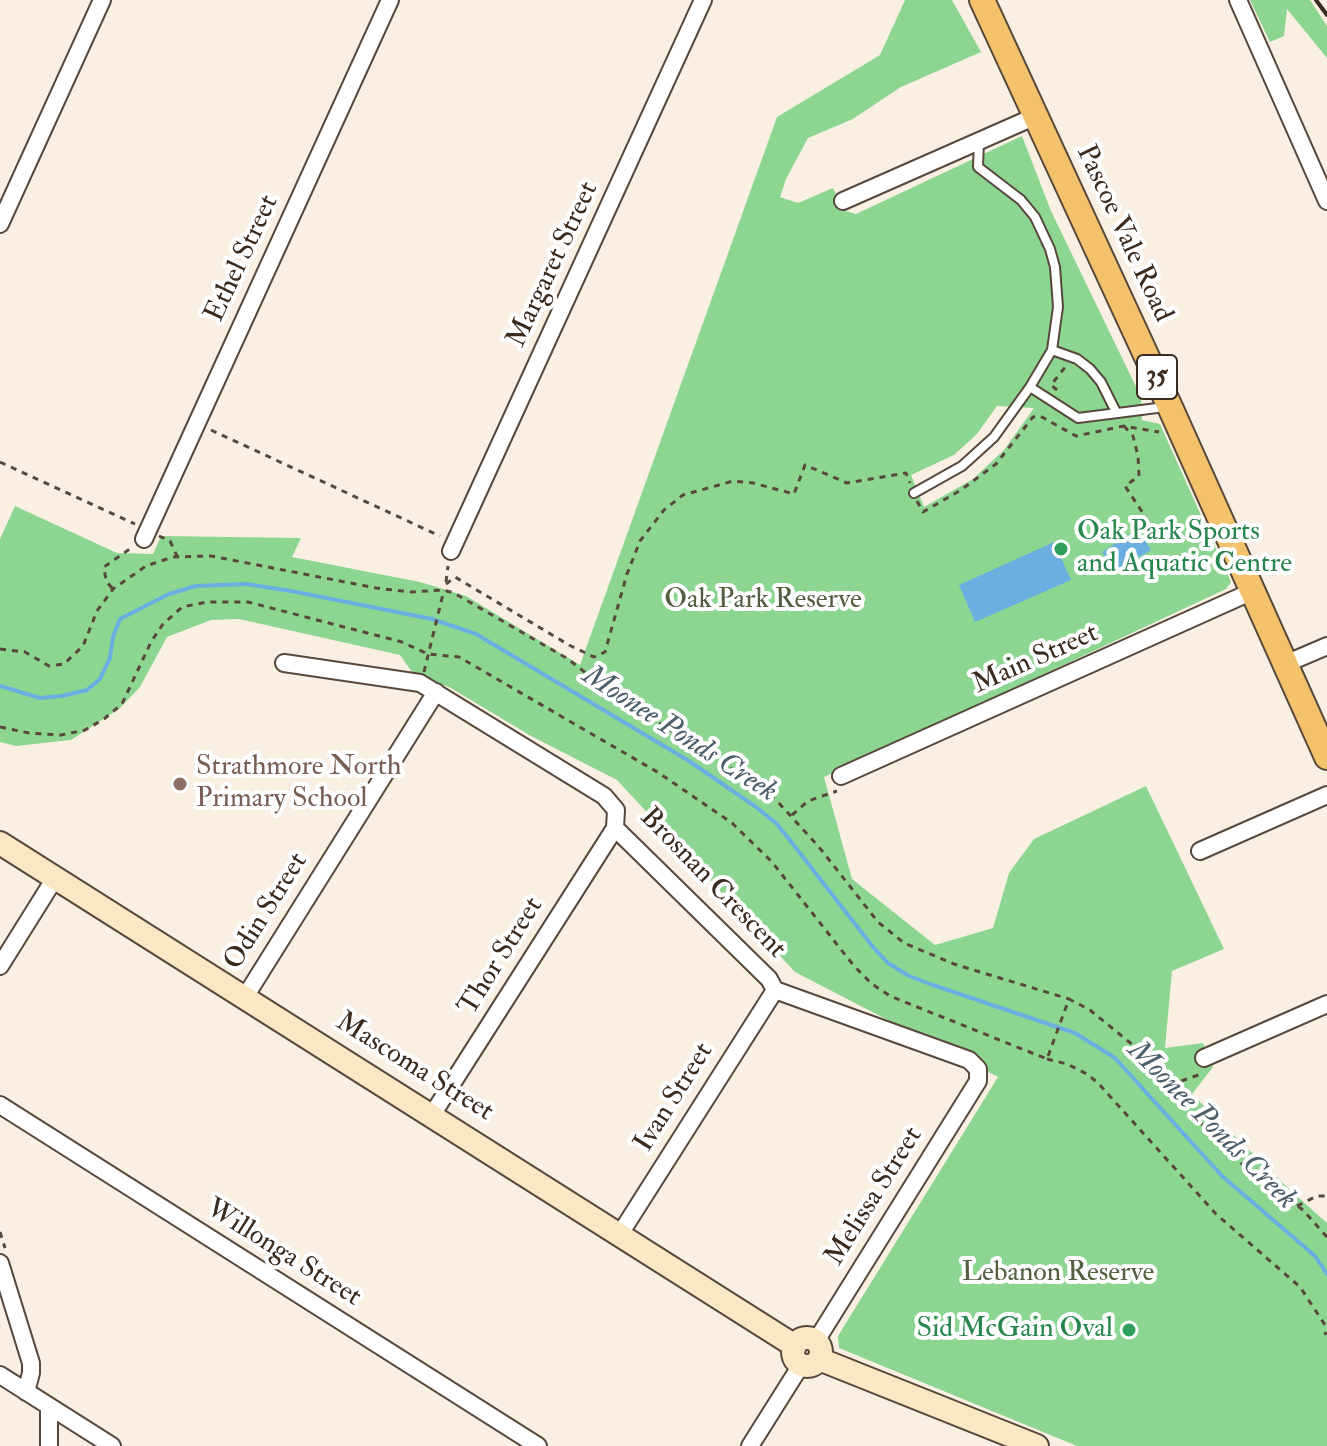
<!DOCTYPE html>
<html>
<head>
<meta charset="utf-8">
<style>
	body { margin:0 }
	canvas { display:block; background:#f9f0e3 }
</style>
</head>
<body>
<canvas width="1327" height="1446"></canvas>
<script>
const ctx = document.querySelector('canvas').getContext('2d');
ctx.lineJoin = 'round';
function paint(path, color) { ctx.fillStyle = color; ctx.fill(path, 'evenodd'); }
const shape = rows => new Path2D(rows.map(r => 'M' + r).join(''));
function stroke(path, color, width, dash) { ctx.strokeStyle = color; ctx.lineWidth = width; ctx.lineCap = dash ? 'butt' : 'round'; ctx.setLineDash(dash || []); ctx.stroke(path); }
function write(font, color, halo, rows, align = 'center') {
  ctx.font = font + ' "IM FELL Double Pica",serif'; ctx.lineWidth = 8; ctx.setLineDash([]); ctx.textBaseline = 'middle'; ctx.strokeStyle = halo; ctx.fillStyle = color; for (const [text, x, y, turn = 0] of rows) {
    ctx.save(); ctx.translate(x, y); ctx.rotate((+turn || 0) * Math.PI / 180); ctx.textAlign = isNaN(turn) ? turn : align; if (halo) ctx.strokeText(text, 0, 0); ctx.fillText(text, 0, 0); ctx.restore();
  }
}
const green = shape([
	[905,0,952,0,981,52,901,87,853,119,808,138,786,179,780,197,798,203,833,188,843,210,856,214,1022,136,1051,211,1141,397,1142,420,1160,424,1231,582,1226,589,824,777,852,879,935,945,993,928,1009,873,1034,839,1146,786,1224,949,1172,971,1165,1048,1203,1043,1213,1067,1192,1094,1290,1190,1327,1223,1327,1446,1077,1446,839,1348,838,1336,998,1077,795,972,617,780,531,736,449,687,414,675,400,655,239,619,211,620,167,637,140,687,119,709,71,740,16,746,0,742,0,539,15,506,117,553,153,554,161,536,301,538,292,557,420,582,466,596,580,665,777,117,880,55],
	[997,406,1034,408,1004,450,973,479,924,507,911,475,954,455,977,434],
	[1250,0,1310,0,1327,26,1327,58,1287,9,1284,36,1270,42]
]);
const water = shape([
	[1138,529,1151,550,1114,572,1102,552],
	[1054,542,1071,580,975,622,959,585]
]);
const stream = shape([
	[0,686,40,698,62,696,87,690,100,679,110,658,113,637,120,619,169,594,196,586,246,584,291,591,432,619,476,634,689,761,756,807,776,823,789,839,873,947,888,963,909,976,933,985,1075,1033,1115,1058,1222,1176,1315,1256,1327,1274]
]);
const path = shape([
	[1057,390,1051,385,1066,366],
	[1124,426,1133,436,1138,456,1139,476,1125,486,1161,540],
	[211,430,440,536],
	[0,462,135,524],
	[917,501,923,512,961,490,996,464,1033,417,1040,416,1076,436,1124,426,1159,432],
	[159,536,170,541,177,556],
	[446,582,448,566],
	[446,584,455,577,569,645,594,657,605,652,627,574,640,541,664,510,683,495,733,481,753,483,794,494,805,465,847,483,906,473,910,483],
	[112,588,106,581,104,567,134,546],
	[0,649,25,652,49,666,64,664,83,646,97,611,113,589,146,566,173,557,211,556,376,588,411,592,443,590,454,593,568,659,615,696,716,758,777,801,819,847,878,922,904,943,954,964,1069,999],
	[424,672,444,590],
	[0,727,29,733,61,735,85,730,104,719,122,704,151,642,163,624,182,607,207,602,248,602,402,642,428,654,459,657,659,773,732,823,772,862,854,966,872,984,890,996,1047,1059,1069,999,1090,1010,1139,1050,1188,1110,1234,1158,1303,1210,1327,1237],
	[792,815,808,801,837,791],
	[1047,1059,1067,1064,1087,1074,1098,1083,1216,1214,1300,1287,1327,1328],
	[1170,1085,1204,1073],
	[1297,1206,1317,1196,1327,1196],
	[0,1232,5,1248],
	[1324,1334,1327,1333]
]);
const lane = shape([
	[979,141,978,167,1021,200,1035,217,1050,249,1055,267,1058,307,1052,350],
	[1030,387,1078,418,1165,407],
	[914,493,962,466,994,437,1030,387,1052,350,1077,359,1090,369,1101,382,1116,412]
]);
const street = shape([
	[1238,0,1327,201],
	[843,201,1036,116],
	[0,224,102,0],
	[144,539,390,0],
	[451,551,703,0],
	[284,663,420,683,604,796,616,810,615,828,769,979,775,990,969,1060,978,1069,978,1081,816,1341],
	[1285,664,1327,646],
	[841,776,1253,591],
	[1200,851,1327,795],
	[0,966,55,878],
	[245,997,436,692],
	[1204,1058,1327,1004],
	[0,1105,538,1446],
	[432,1115,615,828],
	[620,1234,775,990],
	[0,1263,31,1363,31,1373,26,1392],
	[0,1375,112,1446],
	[49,1407,49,1446],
	[750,1446,801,1365]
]);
const secondary = shape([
	[0,843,795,1346],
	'793 1352a14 14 0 1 1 28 0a14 14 0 1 1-28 0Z',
	[819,1359,1037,1446]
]);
const primary = shape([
	[982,0,1170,407,1327,757]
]);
const rail = shape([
	[1316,0,1327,15]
]);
const markers = [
	[1061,549,8,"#2e9e5b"],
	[180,784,8,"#8d6e63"],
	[1129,1330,8,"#2e9e5b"]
];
const shields = [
	[1157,377,40]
];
const shieldNames = [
	["35",1157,377]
];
const streetNames = [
	["Pascoe Vale Road",1123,234,65],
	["Ethel Street",243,259,-65],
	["Margaret Street",554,265,-65],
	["Main Street",1036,660,-24],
	["Brosnan Crescent",712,884,46],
	["Odin Street",267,912,-58],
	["Thor Street",502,957,-58],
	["Mascoma Street",414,1068,32],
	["Ivan Street",675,1098,-58],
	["Melissa Street",875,1197,-58],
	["Willonga Street",283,1254,32]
];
const leisureNames = [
	["Oak Park Sports",1077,533],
	["and Aquatic Centre",1077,565],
	["Sid McGain Oval",1113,1330,"right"]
];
const parkNames = [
	["Oak Park Reserve",763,601],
	["Lebanon Reserve",1058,1274]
];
const educationNames = [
	["Strathmore North",196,768],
	["Primary School",196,800]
];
const waterNames = [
	["Moonee Ponds Creek",679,735,33],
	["Moonee Ponds Creek",1211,1126,45]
];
paint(green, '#8cd692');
paint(water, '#6baee0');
stroke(stream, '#6baee0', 4);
stroke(lane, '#58483c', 12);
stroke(street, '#58483c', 20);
stroke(secondary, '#58483c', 26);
stroke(primary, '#58483c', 28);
stroke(path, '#58483c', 3, [6, 6]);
stroke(lane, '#fff', 8);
stroke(street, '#fff', 16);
stroke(secondary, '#fae7c3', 22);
stroke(primary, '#f3c26a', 24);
stroke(rail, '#3b2a1e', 4);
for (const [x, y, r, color] of markers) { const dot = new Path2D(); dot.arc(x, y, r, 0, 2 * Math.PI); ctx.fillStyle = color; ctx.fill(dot); stroke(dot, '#fff', 3); }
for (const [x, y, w] of shields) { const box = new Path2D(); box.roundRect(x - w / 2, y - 22, w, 44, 6); ctx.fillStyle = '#fff'; ctx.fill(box); stroke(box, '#3b2a1e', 2); }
write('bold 26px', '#3b2a1e', null, shieldNames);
write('28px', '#3b2a1e', '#fff', streetNames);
write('28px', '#27864d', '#fff', leisureNames, 'left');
write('28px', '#535e41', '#fff', parkNames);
write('28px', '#785e54', '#fff', educationNames, 'left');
write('italic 30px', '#4e5f6c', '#fff', waterNames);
</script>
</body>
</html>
